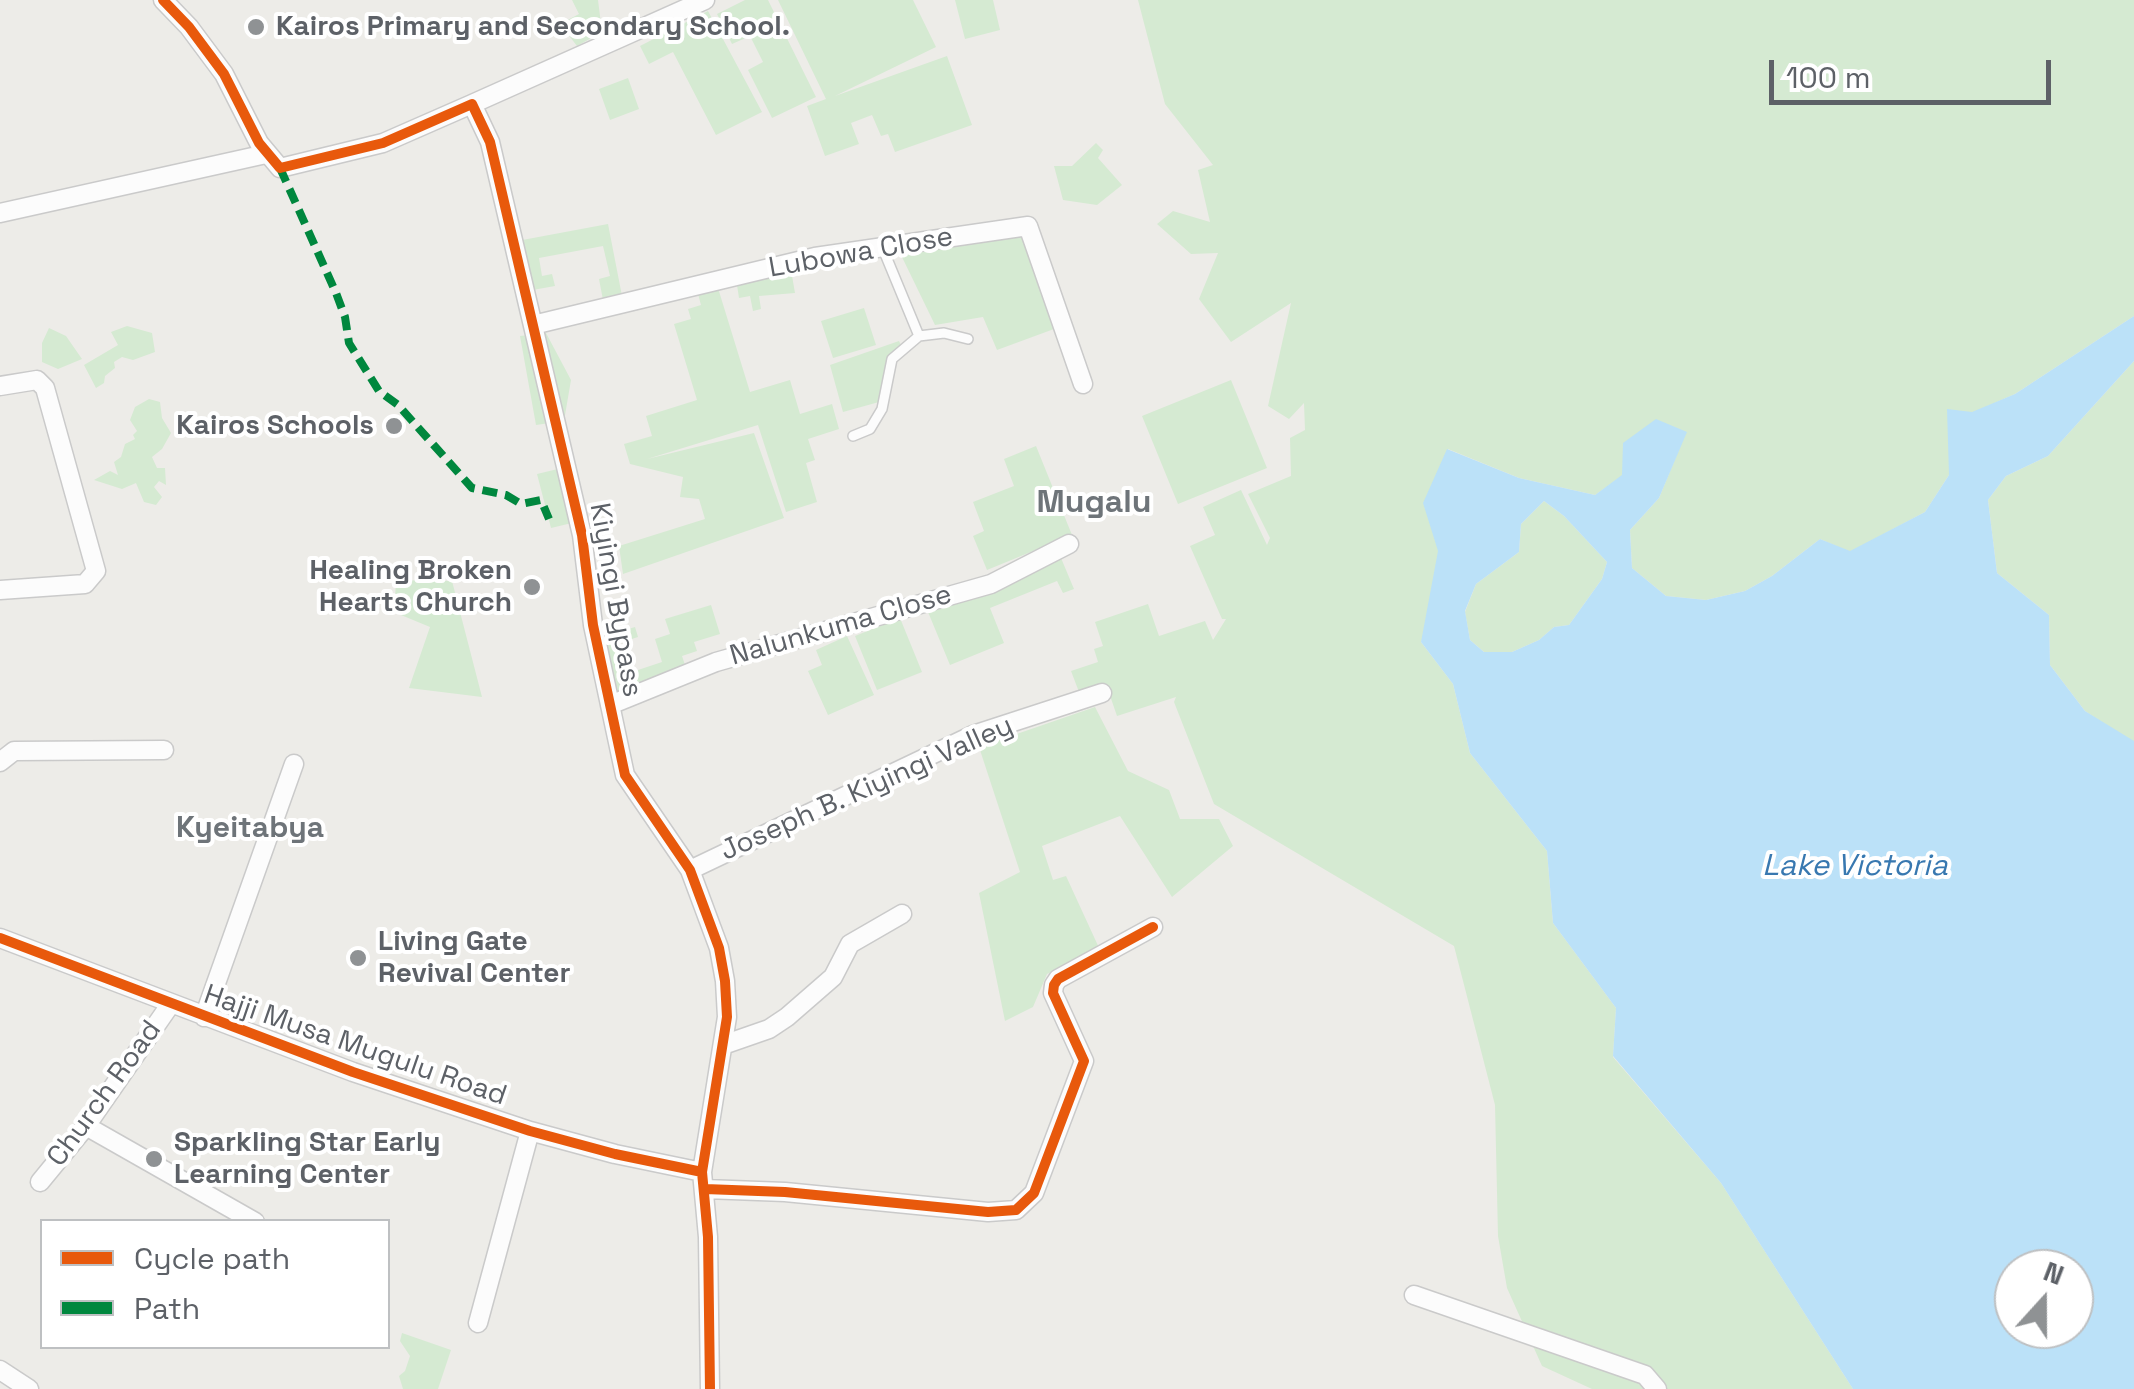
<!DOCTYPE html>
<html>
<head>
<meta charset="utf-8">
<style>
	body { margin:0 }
	#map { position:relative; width:2134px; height:1389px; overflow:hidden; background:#edece8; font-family:"Space Grotesk",sans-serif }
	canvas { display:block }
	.legend { position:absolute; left:40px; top:1219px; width:350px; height:130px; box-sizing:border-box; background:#fff; border:2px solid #bec0c2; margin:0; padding:12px 18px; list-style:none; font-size:30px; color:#5d6167 }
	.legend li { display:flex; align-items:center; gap:20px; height:50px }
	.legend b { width:50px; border:2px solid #bec0c2 }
	.north { position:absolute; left:1994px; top:1249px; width:100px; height:100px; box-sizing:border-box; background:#fff; border:2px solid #bec0c2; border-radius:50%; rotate:21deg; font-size:28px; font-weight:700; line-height:40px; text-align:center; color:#5d6167 }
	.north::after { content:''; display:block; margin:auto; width:35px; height:45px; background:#8f9294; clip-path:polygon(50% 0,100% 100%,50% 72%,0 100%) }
	.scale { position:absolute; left:1769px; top:60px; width:282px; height:45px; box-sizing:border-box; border:5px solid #5d6167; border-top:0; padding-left:12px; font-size:30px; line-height:35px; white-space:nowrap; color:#5d6167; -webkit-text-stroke:8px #fff; paint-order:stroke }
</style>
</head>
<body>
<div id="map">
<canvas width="2134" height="1389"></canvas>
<ul class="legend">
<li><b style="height:12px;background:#e8590c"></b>Cycle path</li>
<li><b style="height:12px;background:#00873e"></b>Path</li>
</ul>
<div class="north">N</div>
<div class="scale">100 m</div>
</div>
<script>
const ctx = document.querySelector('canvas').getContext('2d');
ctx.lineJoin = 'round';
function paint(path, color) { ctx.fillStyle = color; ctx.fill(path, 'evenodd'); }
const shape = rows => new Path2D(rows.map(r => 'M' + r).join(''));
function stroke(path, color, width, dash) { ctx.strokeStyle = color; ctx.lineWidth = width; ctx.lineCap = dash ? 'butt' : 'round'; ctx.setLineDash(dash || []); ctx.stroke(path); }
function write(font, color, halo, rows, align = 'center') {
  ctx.font = font + ' "Space Grotesk",sans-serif'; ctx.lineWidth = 8; ctx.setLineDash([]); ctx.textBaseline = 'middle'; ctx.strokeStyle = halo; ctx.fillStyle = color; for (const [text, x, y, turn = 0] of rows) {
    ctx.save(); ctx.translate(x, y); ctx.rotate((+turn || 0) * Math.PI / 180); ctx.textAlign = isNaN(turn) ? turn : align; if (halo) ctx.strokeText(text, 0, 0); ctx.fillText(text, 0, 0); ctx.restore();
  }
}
const green = shape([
	[572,0,598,0,602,32,577,46,560,24,579,14],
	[745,0,768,0,816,97,772,118,748,70,763,62,750,36,732,44,717,14],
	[778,0,913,0,936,47,835,96,947,56,972,125,895,152,888,134,881,136,872,115,851,123,859,144,825,156,807,106,826,99],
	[955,0,993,0,1000,30,965,39],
	[1138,0,2134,0,2134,316,2015,394,1972,413,1949,475,1925,512,1850,552,1820,539,1772,576,1745,591,1706,600,1666,596,1632,568,1630,530,1659,498,1686,432,1595,495,1519,478,1448,449,1433,617,1421,642,1453,684,1470,753,1547,851,1553,923,1616,1008,1613,1057,1721,1183,1853,1389,1592,1389,1542,1366,1507,1288,1498,1236,1495,1105,1454,946,1214,804,1174,702,1176,697,1117,716,1106,684,1079,692,1071,671,1098,662,1094,649,1103,646,1095,622,1148,604,1159,636,1205,621,1213,640,1226,619,1222,619,1190,546,1215,535,1203,507,1241,490,1267,545,1270,538,1248,494,1291,476,1290,438,1305,430,1304,403,1289,419,1268,406,1291,303,1231,342,1199,299,1218,253,1191,254,1157,224,1173,211,1210,222,1198,170,1213,165,1165,104],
	[708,11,762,112,716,135,673,52,649,64,640,46],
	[628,78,639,109,610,120,599,89],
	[1096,143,1103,150,1098,158,1122,185,1097,205,1063,200,1054,166,1072,166],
	[608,224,622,296,603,300,599,279,610,276,603,246,539,258,542,276,552,274,555,286,527,291,517,241],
	[1023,233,1054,329,997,350,983,317,935,325,901,255],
	[791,270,795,293,759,296,761,309,753,311,750,296,739,298,737,285,746,283,746,279],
	[718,288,750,392,790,380,800,414,832,404,839,429,808,439,815,460,806,463,817,502,786,512,758,425,647,459,754,433,784,518,623,574,619,546,705,519,699,499,680,497,683,477,630,464,624,444,652,436,646,416,697,400,674,324,691,319,688,309,701,305,698,294],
	[864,308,876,345,833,358,821,321],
	[127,326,152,333,155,352,133,360,122,357,114,362,115,368,105,376,104,383,96,388,84,365,118,345,111,332],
	[49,328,66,336,82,359,58,369,42,362,42,343],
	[546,333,571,380,564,421,536,425,520,336],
	[899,341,901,345,889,357,879,402,843,412,830,365],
	[2134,361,2134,741,2132,742,2085,711,2050,665,2049,615,1997,573,1988,500,2006,476,2048,456],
	[1231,380,1267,468,1178,504,1142,416],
	[149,399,160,402,162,418,171,433,162,449,152,457,157,468,165,468,166,485,159,481,154,487,162,497,156,505,144,502,136,483,122,489,94,480,110,471,118,475,114,462,121,457,125,444,135,439,133,435,137,431,130,420,135,407],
	[1036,446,1072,535,987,570,973,536,984,531,973,502,1014,486,1004,459],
	[562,468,576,522,551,528,537,474],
	[1544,501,1564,516,1607,562,1602,579,1569,625,1554,627,1539,640,1512,652,1484,652,1470,640,1465,612,1476,584,1519,552,1521,524],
	[1061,558,1074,589,1063,593,1057,581,990,608,1004,643,950,665,928,612],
	[396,580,452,581,482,697,409,688,430,627,401,615,403,602,395,599],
	[711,605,720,634,694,642,697,651,682,656,687,671,605,695,588,641,635,627,638,637,616,644,626,674,662,662,655,639,670,634,665,619],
	[900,618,922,672,877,690,855,636],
	[847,636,874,695,828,715,808,671,822,665,816,650],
	[1095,707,1128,771,1169,790,1180,819,1219,819,1233,846,1172,897,1120,816,1042,846,1053,880,1066,876,1100,950,1047,974,1033,1007,1005,1021,979,893,1020,872,979,747],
	[402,1333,451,1350,438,1389,403,1389,399,1376,405,1371,410,1356,400,1341]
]);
const water = shape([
	[2134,316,2134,361,2048,456,2006,476,1988,500,1997,573,2049,615,2050,665,2085,711,2134,741,2134,1389,1853,1389,1721,1183,1613,1056,1616,1008,1553,923,1547,851,1470,753,1453,684,1421,642,1438,551,1423,503,1447,449,1519,478,1595,495,1622,475,1623,443,1656,419,1687,432,1659,498,1630,530,1632,568,1666,596,1706,600,1745,591,1772,576,1820,539,1850,551,1925,512,1949,475,1947,409,1972,412,2015,394],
	[1544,501,1564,516,1607,562,1602,579,1569,625,1554,627,1539,640,1512,652,1484,652,1470,640,1465,611,1476,584,1519,552,1521,524],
	[2014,1269,2074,1269,2074,1329,2014,1329]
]);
const service = shape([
	[919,336,944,333,968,339],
	[853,436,870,429,882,409,892,359,919,336,883,249]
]);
const minor = shape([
	[163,0,189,27,224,74,259,143,280,168,383,143,472,104,490,142,582,535,593,625,625,775,690,870,719,948,725,981,727,1017,702,1172,708,1237,710,1389],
	[472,104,705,0],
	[0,213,266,154],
	[533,325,815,257,1028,226,1083,384],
	[0,386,37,380,45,388,96,571,85,584,0,590],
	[610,705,716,662,991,584,1069,544],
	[0,762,14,751,164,750],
	[690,870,973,735,1102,693],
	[0,938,353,1072,530,1131,615,1154,702,1172],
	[204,1017,294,764],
	[723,1045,769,1029,787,1017,833,977,850,944,902,914],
	[86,1126,255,1222],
	[40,1182,86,1126,170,1005],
	[705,1189,785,1192,988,1212,1016,1210,1034,1193,1084,1061,1053,993,1054,985,1058,979,1153,927],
	[1414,1295,1645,1375,1657,1389],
	[478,1323,530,1131],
	[0,1370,29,1389]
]);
const quiet = shape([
	[280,168,336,293,345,317,349,343,379,391,398,405,472,488,506,495,521,504,541,500,549,519]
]);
const cycleway = shape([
	[163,0,189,27,224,74,259,143,280,168,383,143,472,104,490,142,582,535,593,625,625,775,690,870,719,948,725,981,727,1017,702,1172,708,1237,710,1389],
	[0,938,353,1072,530,1131,615,1154,702,1172],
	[705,1189,785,1192,988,1212,1016,1210,1034,1193,1084,1061,1053,993,1054,985,1058,979,1153,927]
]);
const markers = [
	[256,27,10,"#8f9294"],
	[394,426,10,"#8f9294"],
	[532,587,10,"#8f9294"],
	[358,958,10,"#8f9294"],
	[154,1159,10,"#8f9294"]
];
const poiNames = [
	["Kairos Primary and Secondary School.",276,27],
	["Kairos Schools",374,426,"right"],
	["Healing Broken",512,571,"right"],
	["Hearts Church",512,603,"right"],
	["Living Gate",378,942],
	["Revival Center",378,974],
	["Sparkling Star Early",174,1143],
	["Learning Center",174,1175]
];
const streetNames = [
	["Lubowa Close",861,253,-10],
	["Kiyingi Bypass",615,600,80],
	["Nalunkuma Close",841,626,-16],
	["Joseph B. Kiyingi Valley",867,789,-24],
	["Hajji Musa Mugulu Road",355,1046,19],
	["Church Road",105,1094,-54]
];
const neighbourhoodNames = [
	["Kyeitabya",250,829]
];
const waterNames = [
	["Lake Victoria",1855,867]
];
const quarterNames = [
	["Mugalu",1094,503]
];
paint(green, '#d5ead2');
paint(water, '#bbe1f8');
stroke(service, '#cacaca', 12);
stroke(minor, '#cacaca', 21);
stroke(service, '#fcfcfc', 9);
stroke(minor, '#fcfcfc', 18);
stroke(quiet, '#00873e', 8, [15, 8]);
stroke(cycleway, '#e8590c', 10);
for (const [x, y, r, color] of markers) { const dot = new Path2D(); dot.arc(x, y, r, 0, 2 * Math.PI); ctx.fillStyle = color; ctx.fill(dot); stroke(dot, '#fff', 4); }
write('bold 28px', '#5d6167', '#fff', poiNames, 'left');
write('28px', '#5d6167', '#fff', streetNames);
write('bold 30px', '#6e7479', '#fff', neighbourhoodNames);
write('italic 30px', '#3878b0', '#fff', waterNames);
write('bold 32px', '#6e7479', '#fff', quarterNames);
</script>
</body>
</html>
